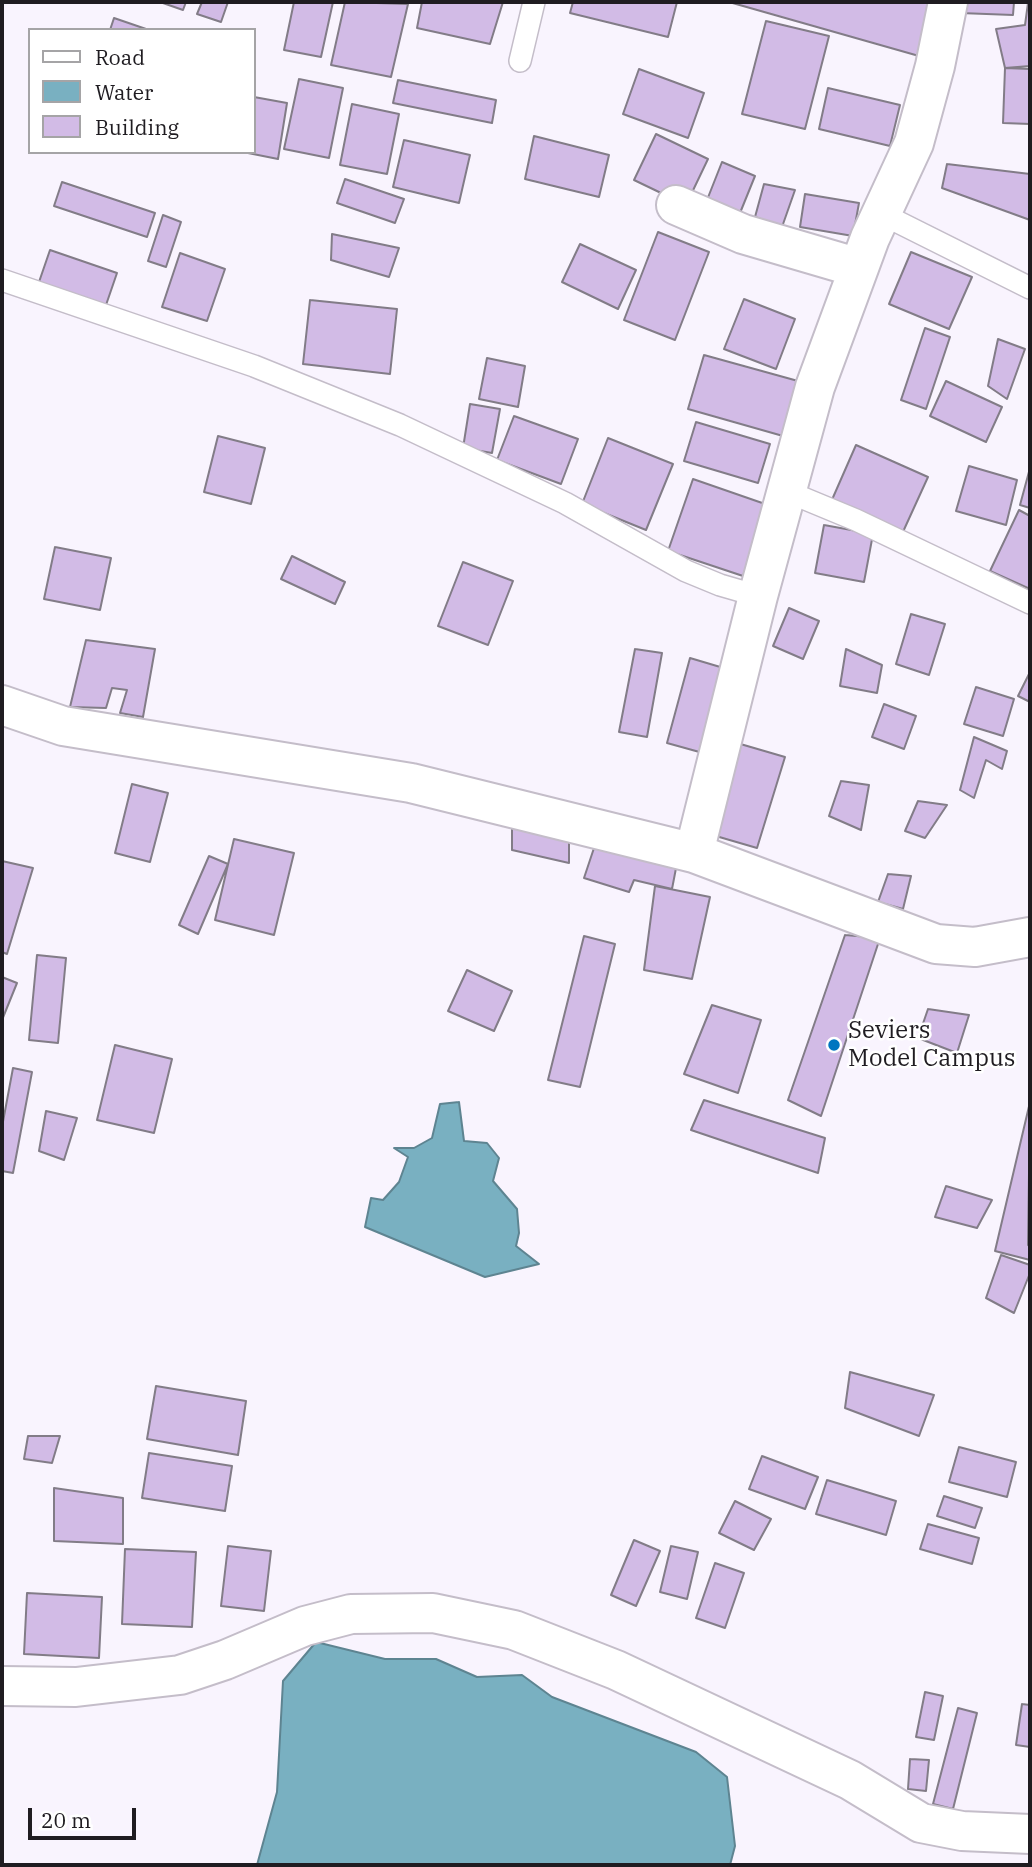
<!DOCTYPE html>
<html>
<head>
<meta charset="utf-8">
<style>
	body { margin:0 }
	#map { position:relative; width:1032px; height:1867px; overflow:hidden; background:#f9f4fe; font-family:"IBM Plex Serif",serif }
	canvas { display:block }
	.frame { position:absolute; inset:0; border:4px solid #1f1c21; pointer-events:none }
	.legend { position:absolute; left:28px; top:28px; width:228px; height:126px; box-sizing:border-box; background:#fff; border:2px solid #a5a4a6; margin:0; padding:9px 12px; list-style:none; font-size:21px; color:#1f1c21 }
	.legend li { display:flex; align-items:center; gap:14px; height:35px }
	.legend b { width:35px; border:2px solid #a5a4a6 }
	.scale { position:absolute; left:28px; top:1808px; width:108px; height:32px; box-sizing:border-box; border:4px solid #1f1c21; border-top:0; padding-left:9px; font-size:21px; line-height:24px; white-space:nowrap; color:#1f1c21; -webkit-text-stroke:5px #fff; paint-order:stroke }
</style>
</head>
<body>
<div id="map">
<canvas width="1032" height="1867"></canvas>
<div class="frame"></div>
<ul class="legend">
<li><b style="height:9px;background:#fff"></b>Road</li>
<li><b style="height:19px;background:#79b0c1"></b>Water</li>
<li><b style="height:19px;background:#d2bbe6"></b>Building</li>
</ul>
<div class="scale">20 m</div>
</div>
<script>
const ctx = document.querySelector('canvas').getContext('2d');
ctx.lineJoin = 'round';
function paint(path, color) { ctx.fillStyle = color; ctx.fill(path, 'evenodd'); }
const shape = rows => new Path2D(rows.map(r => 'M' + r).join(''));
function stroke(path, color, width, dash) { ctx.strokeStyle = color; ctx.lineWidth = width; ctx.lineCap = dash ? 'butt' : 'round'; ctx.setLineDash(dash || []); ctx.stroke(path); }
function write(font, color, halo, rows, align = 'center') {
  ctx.font = font + ' "IBM Plex Serif",serif'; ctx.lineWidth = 5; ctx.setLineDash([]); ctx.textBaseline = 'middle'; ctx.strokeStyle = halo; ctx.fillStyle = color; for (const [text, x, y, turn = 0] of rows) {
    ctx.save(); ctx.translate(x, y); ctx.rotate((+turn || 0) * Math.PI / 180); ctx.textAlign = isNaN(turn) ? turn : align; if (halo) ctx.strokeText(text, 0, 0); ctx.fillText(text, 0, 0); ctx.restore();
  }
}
const water = shape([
	[459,1102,464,1141,487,1143,499,1158,493,1181,517,1209,519,1233,516,1246,539,1264,485,1277,365,1227,371,1198,383,1200,399,1182,408,1157,394,1148,414,1148,432,1138,440,1104,459,1102],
	[316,1642,385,1659,436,1659,477,1677,522,1675,552,1697,696,1752,727,1777,735,1846,730,1865,257,1865,277,1792,283,1681,316,1642]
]);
const building = shape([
	[160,2,186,2,183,10,160,2],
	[202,2,228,2,221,22,197,14,202,2],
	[294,2,333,2,321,57,284,50,294,2],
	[345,2,408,4,391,77,331,65,345,2],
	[422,2,503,2,490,44,417,28,422,2],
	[573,2,677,2,668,37,570,13,573,2],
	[729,2,894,3,935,2,926,58,729,2],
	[960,2,1014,2,1013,15,960,13,960,2],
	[1028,3,1030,4,1030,66,1005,68,996,29,1025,25,1028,3],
	[114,18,149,30,110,30,114,18],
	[766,21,829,36,805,129,742,114,766,21],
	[1005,68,1030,69,1030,124,1003,123,1005,68],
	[639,69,704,93,688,138,623,114,639,69],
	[299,79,343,88,329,158,284,149,299,79],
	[398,80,496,100,492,123,393,103,398,80],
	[828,88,900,105,890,146,819,129,828,88],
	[254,97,287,103,278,159,243,152,254,152,254,97],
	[352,104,399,114,387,174,340,165,352,104],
	[656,134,708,159,686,205,634,180,656,134],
	[534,136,609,155,599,197,525,179,534,136],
	[404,140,470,155,459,203,393,187,404,140],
	[722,162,755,176,740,213,707,200,722,162],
	[947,164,1030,174,1030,220,942,188,947,164],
	[345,179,404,199,395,223,337,203,345,179],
	[62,182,155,213,147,237,54,206,62,182],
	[764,184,795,190,782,227,755,217,764,184],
	[805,194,859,203,853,236,800,227,805,194],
	[163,215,181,222,166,267,148,261,163,215],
	[658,232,709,252,675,340,624,320,658,232],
	[332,234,399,248,389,277,331,260,332,234],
	[580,244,636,270,618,309,562,282,580,244],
	[50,250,117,273,106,305,39,282,50,250],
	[911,252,972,277,949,329,889,304,911,252],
	[180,253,225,269,207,321,162,307,180,253],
	[744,299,795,319,776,369,724,349,744,299],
	[310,300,397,309,390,374,303,364,310,300],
	[925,328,950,337,926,409,901,400,925,328],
	[998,339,1025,349,1007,399,988,386,998,339],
	[704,355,798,381,783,436,688,409,704,355],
	[487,358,525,366,518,407,479,399,487,358],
	[946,381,1002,407,986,442,930,416,946,381],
	[470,404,500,409,492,453,463,448,470,404],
	[514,416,578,439,561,484,497,460,514,416],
	[696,422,770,444,758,483,684,461,696,422],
	[218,436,265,448,251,504,204,492,218,436],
	[608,438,673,464,646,530,582,504,608,438],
	[856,445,928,477,902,534,831,502,856,445],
	[969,466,1017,480,1006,525,956,511,969,466],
	[1030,468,1030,508,1020,505,1030,468],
	[693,479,768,505,743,576,668,551,693,479],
	[1019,510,1030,516,1030,589,990,571,1019,510],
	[824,525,873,534,864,582,815,573,824,525],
	[55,547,111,558,100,610,44,599,55,547],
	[292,556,345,582,335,604,281,579,292,556],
	[463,562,513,581,488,645,438,626,463,562],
	[789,608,819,621,803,659,773,646,789,608],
	[911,614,945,624,929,675,896,664,911,614],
	[86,640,155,649,143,717,120,713,127,690,112,688,106,708,70,707,86,640],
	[635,649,662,653,647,737,619,732,635,649],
	[846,649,882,665,877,693,840,686,846,649],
	[690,658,727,669,703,753,667,743,690,658],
	[1030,672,1030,702,1018,696,1030,672],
	[976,687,1014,699,1003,736,964,724,976,687],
	[884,704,916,716,904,749,872,737,884,704],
	[974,737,1007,751,1002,769,986,760,974,798,960,790,974,737],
	[737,743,785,757,757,848,709,834,737,743],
	[841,781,869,785,861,830,829,816,841,781],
	[132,784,168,793,150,862,115,853,132,784],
	[918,801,947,805,925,838,905,831,918,801],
	[512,826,569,827,569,863,512,850,512,826],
	[234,839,294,853,274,935,215,920,234,839],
	[597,839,677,863,672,889,634,880,629,892,584,878,597,839],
	[209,856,228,864,198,934,179,925,209,856],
	[2,861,33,868,7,954,2,952,2,861],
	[888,874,911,876,903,909,878,902,888,874],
	[655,886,710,897,692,979,644,970,655,886],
	[845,935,880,938,821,1116,788,1100,845,935],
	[584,936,615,944,580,1087,548,1080,584,936],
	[37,955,66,958,58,1043,29,1040,37,955],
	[467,970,512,991,494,1031,448,1011,467,970],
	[2,977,17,983,2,1020,2,977],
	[712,1005,761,1020,738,1093,684,1074,712,1005],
	[928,1009,969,1015,957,1053,918,1038,928,1009],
	[115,1045,172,1059,154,1133,97,1120,115,1045],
	[13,1068,32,1072,13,1173,2,1171,2,1127,13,1068],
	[704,1100,825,1138,818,1173,691,1130,704,1100],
	[1030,1102,1028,1245,1030,1246,1030,1260,995,1251,1030,1102],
	[46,1111,77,1118,64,1160,39,1151,46,1111],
	[946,1186,992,1200,977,1228,935,1217,946,1186],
	[1001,1255,1030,1265,1030,1273,1014,1313,986,1298,1001,1255],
	[850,1372,934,1395,919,1436,845,1408,850,1372],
	[156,1386,246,1401,238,1455,147,1439,156,1386],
	[28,1436,60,1436,52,1463,24,1459,28,1436],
	[959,1447,1016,1462,1007,1497,949,1482,959,1447],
	[149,1453,232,1466,225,1511,142,1498,149,1453],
	[762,1456,818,1477,805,1509,749,1489,762,1456],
	[827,1480,896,1501,886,1535,816,1514,827,1480],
	[54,1488,123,1498,123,1544,54,1541,54,1488],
	[944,1496,982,1508,975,1528,937,1516,944,1496],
	[735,1501,771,1519,754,1550,719,1533,735,1501],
	[928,1524,979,1538,972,1564,920,1549,928,1524],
	[634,1540,660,1551,636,1606,611,1595,634,1540],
	[228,1546,271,1551,264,1611,221,1606,228,1546],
	[671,1546,698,1552,687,1599,660,1592,671,1546],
	[125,1549,196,1552,192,1627,122,1624,125,1549],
	[715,1563,744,1573,725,1628,696,1618,715,1563],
	[27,1593,102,1597,99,1658,24,1654,27,1593],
	[925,1692,943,1696,934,1740,916,1737,925,1692],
	[1022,1704,1030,1705,1030,1747,1016,1745,1022,1704],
	[958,1708,977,1713,953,1809,933,1804,958,1708],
	[910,1759,929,1760,926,1791,908,1789,910,1759]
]);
const lane = shape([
	[520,61,534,2],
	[882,214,1030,288],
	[2,280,254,366,400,425,565,503,686,571,720,585,758,596],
	[786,491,856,520,1030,603]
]);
const street = shape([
	[948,2,935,66,914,143,870,238,815,387,758,596,694,853,936,944,975,947,1030,937],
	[676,205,743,234,859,268],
	[2,705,63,726,411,783,694,853],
	[2,1686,76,1687,180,1675,225,1660,305,1626,351,1614,433,1613,514,1630,616,1670,850,1780,921,1823,962,1831,1030,1834]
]);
const markers = [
	[834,1045,7,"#0076c0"]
];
const poiNames = [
	["Seviers",848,1031],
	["Model Campus",848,1059]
];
paint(water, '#79b0c1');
stroke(water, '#5e8491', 2);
paint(building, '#d2bbe6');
stroke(building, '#827c87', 2);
stroke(lane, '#c4bdc9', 24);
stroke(street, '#c4bdc9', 42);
stroke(lane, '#fff', 21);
stroke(street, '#fff', 38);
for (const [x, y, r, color] of markers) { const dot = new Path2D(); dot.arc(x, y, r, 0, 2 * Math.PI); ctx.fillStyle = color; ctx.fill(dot); stroke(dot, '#fff', 2.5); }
write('24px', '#1f1c21', '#fff', poiNames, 'left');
</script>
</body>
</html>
